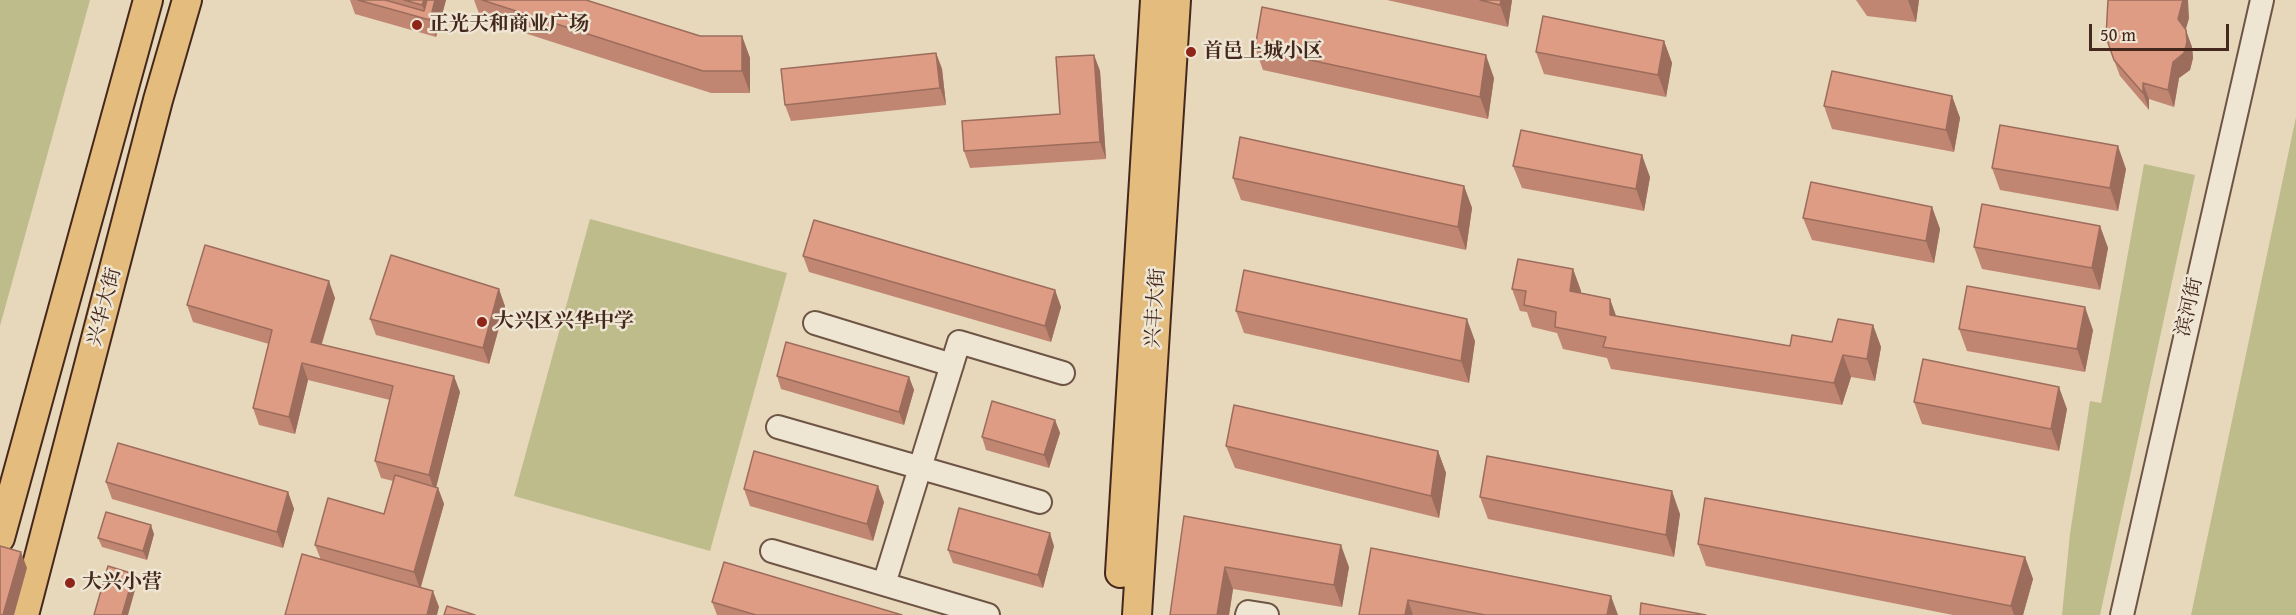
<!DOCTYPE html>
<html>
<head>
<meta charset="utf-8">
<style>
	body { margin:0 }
	#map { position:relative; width:2296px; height:615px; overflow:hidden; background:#e7d7bb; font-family:"Gentium Book Plus",serif }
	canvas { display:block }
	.scale { position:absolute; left:2089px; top:24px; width:140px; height:27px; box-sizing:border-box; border:3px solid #45281d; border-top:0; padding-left:8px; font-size:18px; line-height:21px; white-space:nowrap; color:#45281d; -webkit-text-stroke:4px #efe5d3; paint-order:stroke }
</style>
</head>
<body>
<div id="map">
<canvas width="2296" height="615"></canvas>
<div class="scale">50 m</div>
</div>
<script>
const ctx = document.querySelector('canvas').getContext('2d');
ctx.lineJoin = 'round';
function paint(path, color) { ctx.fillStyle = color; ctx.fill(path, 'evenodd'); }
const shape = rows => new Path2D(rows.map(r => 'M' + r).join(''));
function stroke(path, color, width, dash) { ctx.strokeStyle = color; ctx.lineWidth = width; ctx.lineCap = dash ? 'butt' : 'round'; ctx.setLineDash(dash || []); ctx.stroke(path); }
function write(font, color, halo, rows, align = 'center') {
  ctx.font = font + ' "Gentium Book Plus","Noto Serif SC",serif'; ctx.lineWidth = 5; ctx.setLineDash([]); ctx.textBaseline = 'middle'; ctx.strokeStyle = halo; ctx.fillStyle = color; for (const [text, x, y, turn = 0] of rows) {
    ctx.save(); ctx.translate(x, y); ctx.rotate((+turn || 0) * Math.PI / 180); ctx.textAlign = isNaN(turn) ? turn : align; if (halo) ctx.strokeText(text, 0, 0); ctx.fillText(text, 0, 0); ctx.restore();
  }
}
const green = shape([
	[0,0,90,0,0,326],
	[2296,117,2296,615,2191,615],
	[2144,164,2195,175,2100,615,2062,615,2070,534,2090,401,2101,403],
	[590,219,787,273,710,551,514,496]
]);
const minor = shape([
	[815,323,952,365],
	[778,427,1040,502],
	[772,551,988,615],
	[884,584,959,342,1063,373],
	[1247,615,1248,612,1267,615],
	[2122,615,2262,0]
]);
const major = shape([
	[0,538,148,0],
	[1120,573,1155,0],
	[24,615,158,100,187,0],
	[1137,615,1176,0]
]);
const wall = shape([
	[350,0,446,0,436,37,355,14],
	[474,0,586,0,700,36,742,36,750,58,750,93,711,93,481,19],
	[1387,0,1512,0,1508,27],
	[1856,0,1919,0,1916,22,1867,16],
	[2189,18,2185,30,2192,47,2193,58,2190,70,2179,78,2174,107,2149,99,2149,110,2120,76,2114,60],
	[1664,41,1672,63,1666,97,1544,74,1536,52],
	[1255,48,1494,78,1488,119,1263,70],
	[936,53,942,69,946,105,791,121,785,105],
	[1094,55,1100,71,1106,159,970,168,964,151,1060,114],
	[1952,96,1960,118,1954,152,1832,129,1824,106],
	[1513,166,1650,177,1644,211,1522,188],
	[1992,168,2126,169,2118,211,2000,190],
	[1233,178,1464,186,1472,208,1466,250,1241,200],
	[1932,207,1940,229,1934,263,1812,240,1803,218],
	[2100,226,2108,248,2100,290,1982,269,1974,247],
	[803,256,1055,290,1061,307,1051,342,809,272],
	[1573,269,1581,291,1581,293,1610,299,1616,317,1790,346,1832,342,1873,325,1881,347,1875,381,1851,377,1842,405,1611,369,1607,358,1563,349,1557,333,1532,327,1527,312,1520,311,1512,289],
	[335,298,322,344,460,392,436,487,438,488,444,504,421,587,439,607,321,560,315,545,384,514,393,481,381,478,375,461,390,400,308,380,295,434,259,425,253,408,269,344,193,322,187,305],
	[505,306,489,364,376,335,370,319],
	[1236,311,1475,341,1469,383,1244,333],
	[1959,329,2093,330,2085,372,1967,351],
	[777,376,909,377,914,390,904,425,781,389],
	[1914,402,2067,409,2059,451,1922,424],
	[1055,420,1060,433,1049,468,986,450,982,437],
	[1226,446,1438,451,1446,473,1439,518,1235,468],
	[106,482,288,492,294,509,283,548,112,499],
	[744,489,884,502,873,541,750,506],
	[1480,497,1680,514,1674,557,1488,519],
	[1184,516,1349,567,1342,607,1233,589,1229,615,1170,615],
	[154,534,147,560,102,547,98,538],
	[1698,544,2025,557,2033,579,2023,615,1953,615,1706,566],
	[1054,546,1043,588,953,563,948,550],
	[1371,548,1618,615,1359,615],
	[712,602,902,615,717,615]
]);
const shadedWall = shape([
	[424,0,446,0,436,37,430,20,428,19,422,5],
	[1501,0,1512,0,1508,27,1500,5],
	[1908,0,1919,0,1916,22],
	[2183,0,2188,0,2189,18,2184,36,2178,19],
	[2186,30,2192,47,2193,58,2190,70,2179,78,2174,107,2168,90,2173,62],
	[742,36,750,58,750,93,742,71],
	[1664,41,1672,63,1666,97,1658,75],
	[936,53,942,69,946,105,940,88],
	[1094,55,1100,71,1106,159,1100,142],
	[1486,55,1494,78,1488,119,1480,97],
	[2143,83,2149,99,2149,110,2143,93],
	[1952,96,1960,118,1954,152,1946,130],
	[2118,146,2126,169,2118,211,2110,188],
	[1642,155,1650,177,1644,211,1636,189],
	[1464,186,1472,208,1466,250,1458,227],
	[1932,207,1940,229,1934,263,1926,241],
	[2100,226,2108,248,2100,290,2092,268],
	[1573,269,1581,291,1578,314,1570,291],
	[329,281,335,298,317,358,311,342],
	[499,289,505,306,489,364,483,348],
	[1055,290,1061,307,1051,342,1045,326],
	[1610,299,1618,321,1610,315],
	[2085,307,2093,330,2085,372,2077,349],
	[1467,319,1475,341,1469,383,1461,361],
	[1873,325,1881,347,1875,381,1867,359],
	[1843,355,1851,377,1842,405,1834,383],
	[302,363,308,380,295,434,289,417],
	[454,376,460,392,435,492,429,475],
	[909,377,914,390,904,425,899,412],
	[2059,387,2067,409,2059,451,2051,429],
	[1055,420,1060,433,1049,468,1044,455],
	[1438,451,1446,473,1439,518,1431,496],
	[878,486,884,502,873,541,867,524],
	[438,488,444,504,420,589,414,572],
	[1672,491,1680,514,1674,557,1666,535],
	[288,492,294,509,283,548,277,532],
	[151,525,154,534,147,560,143,551],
	[1050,533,1054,546,1043,588,1038,575],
	[1341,545,1349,567,1342,607,1334,585],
	[21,552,27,568,14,615,3,615],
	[2025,557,2033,579,2023,615,2014,615,2011,606],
	[1225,567,1233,589,1229,615,1217,615],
	[134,574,137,583,128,615,122,615],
	[433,591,439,607,437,615,427,615],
	[1611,596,1618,615,1607,615],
	[1408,600,1413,615,1405,615]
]);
const building = shape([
	[358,0,385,0,424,11,427,0,435,0,430,20,358,0],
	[404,0,424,0,422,5,404,0],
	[482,0,586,0,700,36,742,36,742,71,703,71,482,0],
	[1480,0,1501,0,1500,5,1480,0],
	[2108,0,2183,0,2178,19,2186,30,2187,42,2184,53,2173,62,2168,90,2143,83,2143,93,2114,60,2106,37,2108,0],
	[1262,7,1486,55,1480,97,1255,48,1262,7],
	[1543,16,1664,41,1658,75,1536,52,1543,16],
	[936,53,940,88,785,105,781,69,936,53],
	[1094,55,1100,142,964,151,962,121,1060,114,1056,57,1094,55],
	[1832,71,1952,96,1946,130,1824,106,1832,71],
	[2000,125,2118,146,2110,188,1992,168,2000,125],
	[1521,130,1642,155,1636,189,1513,166,1521,130],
	[1240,137,1464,186,1458,227,1233,178,1240,137],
	[1811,182,1932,207,1926,241,1803,218,1811,182],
	[1982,204,2100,226,2092,268,1974,247,1982,204],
	[814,220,1055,290,1045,326,803,256,814,220],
	[205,245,329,281,311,342,454,376,429,475,375,461,393,386,302,363,289,417,253,408,272,330,187,305,205,245],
	[391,255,499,289,483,348,370,319,391,255],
	[1518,259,1573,269,1570,291,1610,299,1610,315,1790,346,1792,335,1832,342,1838,319,1873,325,1867,359,1843,355,1834,383,1603,347,1606,337,1555,327,1556,312,1524,305,1526,291,1512,289,1518,259],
	[1244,270,1467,319,1461,361,1236,311,1244,270],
	[1967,286,2085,307,2077,349,1959,329,1967,286],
	[786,342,909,377,899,412,777,376,786,342],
	[1923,359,2059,387,2051,429,1914,402,1923,359],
	[992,401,1055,420,1044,455,982,437,992,401],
	[1234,405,1438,451,1431,496,1226,446,1234,405],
	[118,443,288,492,277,532,106,482,118,443],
	[754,451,878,486,867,524,744,489,754,451],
	[1487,456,1672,491,1666,535,1480,497,1487,456],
	[395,475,438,488,414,572,315,545,328,498,384,514,395,475],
	[1705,498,2025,557,2011,606,1698,544,1705,498],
	[959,508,1050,533,1038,575,948,550,959,508],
	[106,512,151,525,143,551,98,538,106,512],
	[1184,516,1341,545,1334,585,1225,567,1217,615,1170,615,1184,516],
	[0,546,21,552,3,615,0,615,0,546],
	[1371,548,1611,596,1607,615,1485,615,1408,600,1405,615,1359,615,1371,548],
	[302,554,433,591,427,615,285,615,302,554],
	[724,562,902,615,756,615,712,602,724,562],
	[108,566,134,574,122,615,94,615,108,566],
	[1641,603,1706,615,1640,615,1641,603],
	[447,606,475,615,444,615,447,606]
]);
const markers = [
	[417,25,6,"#8f2418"],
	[1191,52,6,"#8f2418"],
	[482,322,6,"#8f2418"],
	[70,583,6,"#8f2418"]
];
const poiNames = [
	["正光天和商业广场",429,25],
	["首邑上城小区",1203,52],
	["大兴区兴华中学",494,322],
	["大兴小营",82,583]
];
const streetNames = [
	["兴华大街",105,307,-75],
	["滨河街",2190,307,-77],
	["兴丰大街",1156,308,-86]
];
paint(green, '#bebc8b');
stroke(minor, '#6e5444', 26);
stroke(major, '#45281d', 32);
stroke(minor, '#efe5d3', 22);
stroke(major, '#e4bc7e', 28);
paint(wall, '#c08672');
paint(shadedWall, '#9c6d5c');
paint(building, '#df9c84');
stroke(building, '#9c6d5c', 1.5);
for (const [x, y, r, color] of markers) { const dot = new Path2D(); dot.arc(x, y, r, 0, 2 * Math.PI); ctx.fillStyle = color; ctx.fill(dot); stroke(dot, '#efe5d3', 2); }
write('bold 20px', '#45281d', '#efe5d3', poiNames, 'left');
write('20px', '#45281d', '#efe5d3', streetNames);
</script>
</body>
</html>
